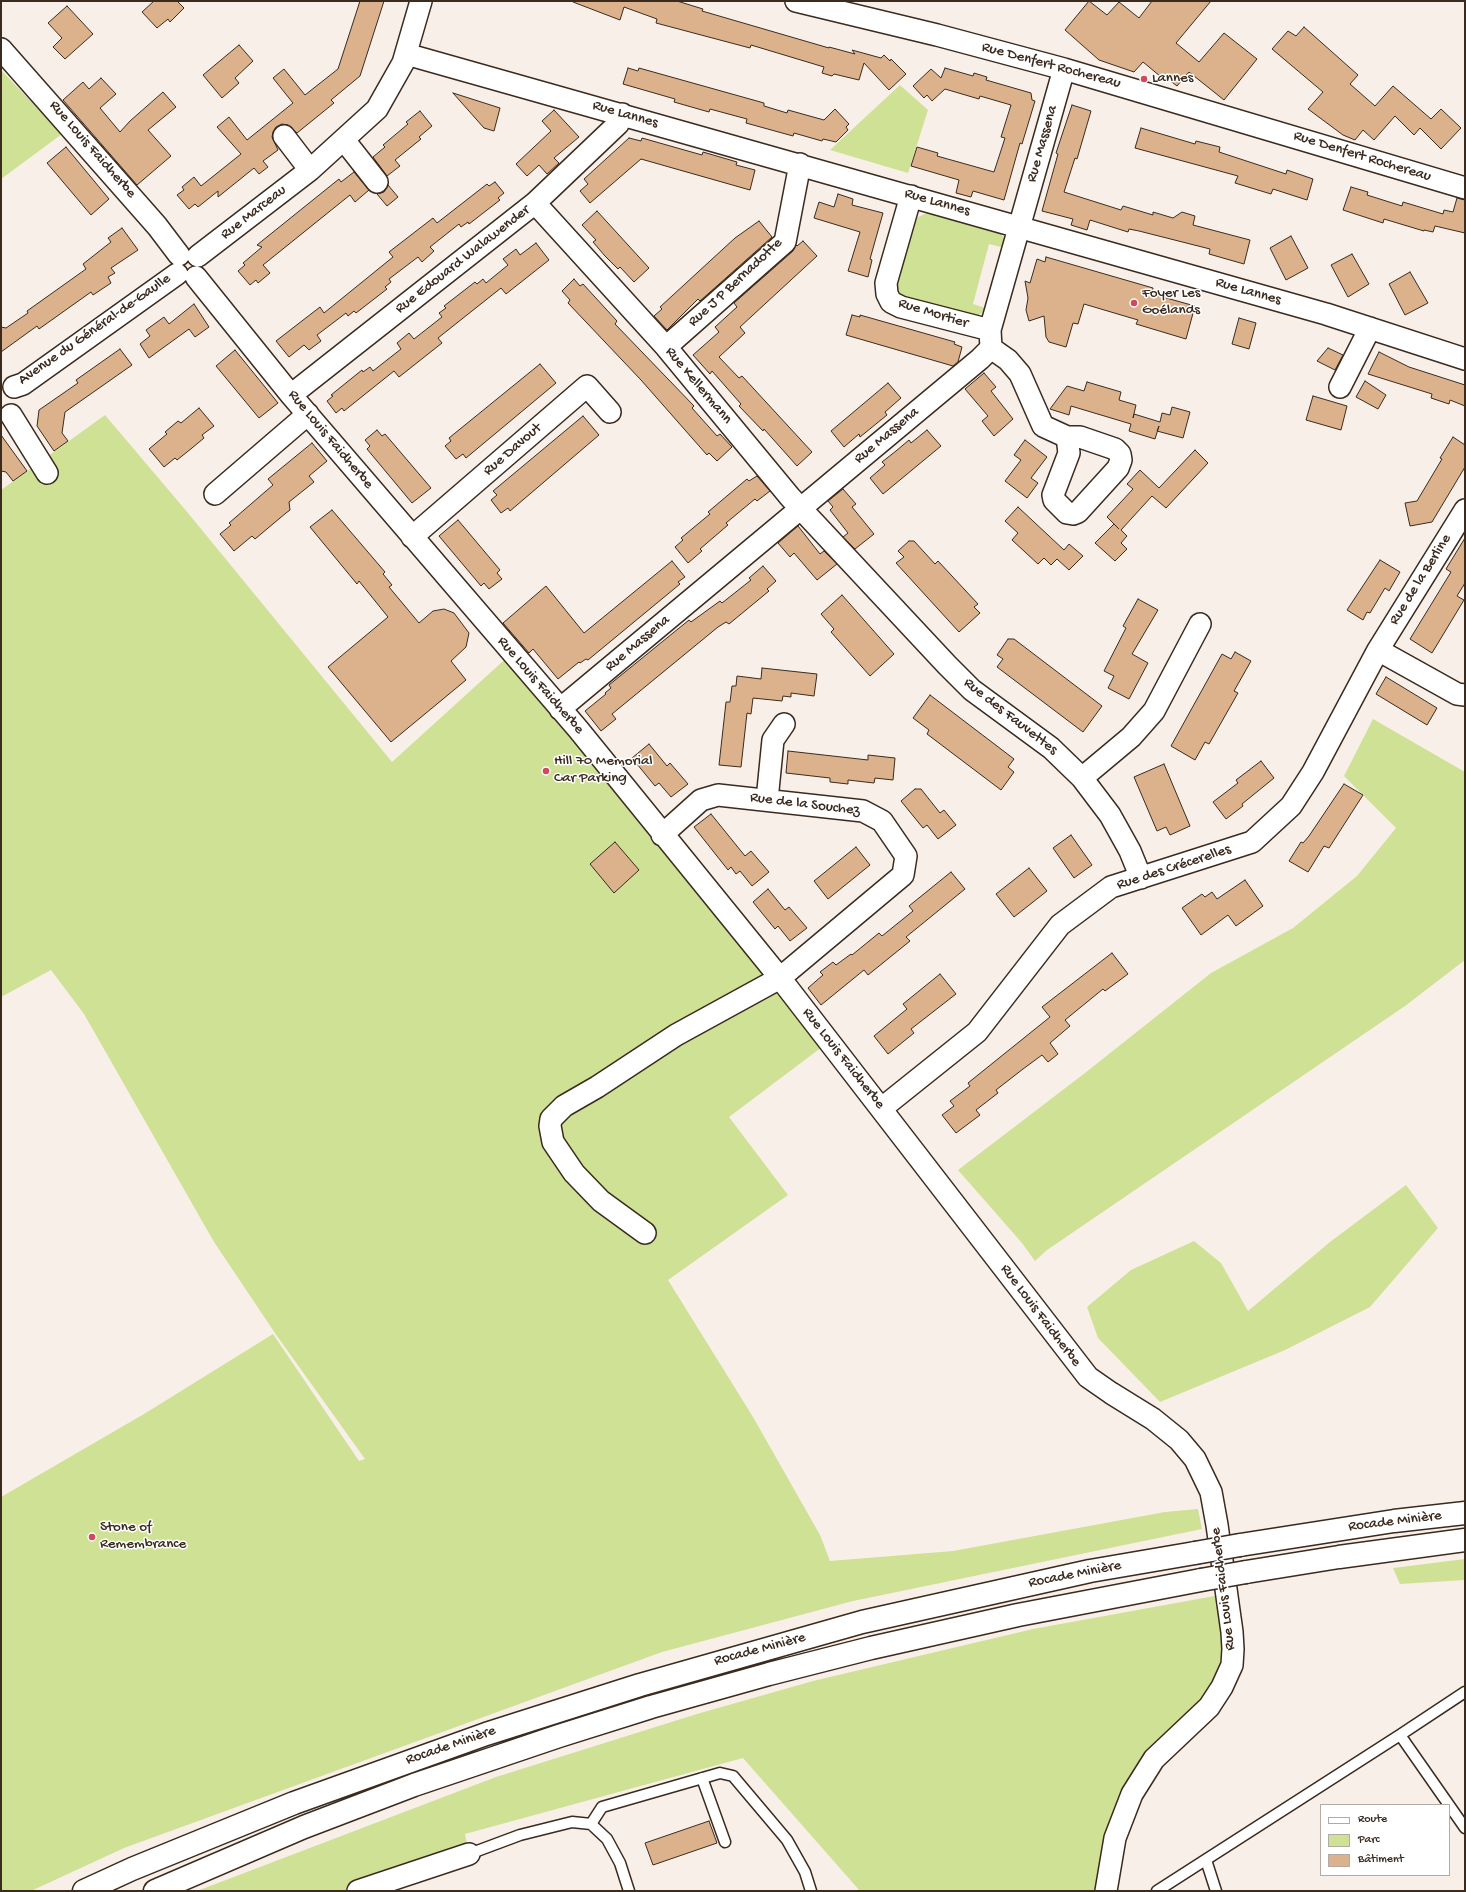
<!DOCTYPE html>
<html>
<head>
<meta charset="utf-8">
<style>
	body { margin:0 }
	#map { position:relative; width:1466px; height:1892px; overflow:hidden; background:#f8f0e8; font-family:"Gochi Hand",sans-serif }
	canvas { display:block }
	.frame { position:absolute; inset:0; border:2px solid #3b2a1e; pointer-events:none }
	.legend { position:absolute; left:1320px; top:1804px; width:130px; height:72px; box-sizing:border-box; background:#fff; border:1px solid #b1aaa5; margin:0; padding:5px 7px; list-style:none; font-size:12px; color:#3b2a1e }
	.legend li { display:flex; align-items:center; gap:8px; height:20px }
	.legend b { width:20px; border:1px solid #b1aaa5 }
</style>
</head>
<body>
<div id="map">
<canvas width="1466" height="1892"></canvas>
<div class="frame"></div>
<ul class="legend">
<li><b style="height:5px;background:#fff"></b>Route</li>
<li><b style="height:11px;background:#cee195"></b>Parc</li>
<li><b style="height:11px;background:#dcb28d"></b>Bâtiment</li>
</ul>
</div>
<script>
const ctx = document.querySelector('canvas').getContext('2d');
ctx.lineJoin = 'round';
function paint(path, color) { ctx.fillStyle = color; ctx.fill(path, 'evenodd'); }
const shape = rows => new Path2D(rows.map(r => 'M' + r).join(''));
function stroke(path, color, width, dash) { ctx.strokeStyle = color; ctx.lineWidth = width; ctx.lineCap = dash ? 'butt' : 'round'; ctx.setLineDash(dash || []); ctx.stroke(path); }
function write(font, color, halo, rows, align = 'center') {
  ctx.font = font + ' "Gochi Hand",sans-serif'; ctx.lineWidth = 3; ctx.setLineDash([]); ctx.textBaseline = 'middle'; ctx.strokeStyle = halo; ctx.fillStyle = color; for (const [text, x, y, turn = 0] of rows) {
    ctx.save(); ctx.translate(x, y); ctx.rotate((+turn || 0) * Math.PI / 180); ctx.textAlign = isNaN(turn) ? turn : align; if (halo) ctx.strokeText(text, 0, 0); ctx.fillText(text, 0, 0); ctx.restore();
  }
}
const green = shape([
	[1,70,62,134,1,179],
	[900,85,928,110,908,173,830,150],
	[929,212,998,230,1006,241,1005,248,989,244,973,304,988,309,974,318,902,297,895,285,914,219],
	[105,415,188,513,392,762,512,653,826,1044,729,1117,788,1195,668,1280,753,1417,820,1535,830,1561,953,1551,1165,1512,1198,1509,1202,1529,853,1601,662,1652,124,1848,31,1891,1,1891,1,1497,144,1414,273,1334,359,1461,365,1459,277,1336,214,1242,84,1014,51,970,1,997,1,490],
	[1373,719,1465,772,1465,960,1405,1006,1047,1250,1035,1261,1022,1243,958,1170,1085,1073,1211,973,1293,928,1357,876,1396,828,1344,776],
	[1406,1185,1438,1228,1370,1307,1285,1350,1160,1402,1098,1338,1087,1307,1131,1270,1194,1241,1221,1263,1248,1311,1330,1242],
	[1465,1559,1465,1580,1400,1584,1393,1568],
	[1220,1595,1226,1643,1221,1670,1210,1694,1105,1834,1095,1891,860,1891,743,1758,465,1834,469,1854,358,1891,197,1891,496,1777,697,1714,813,1681,1033,1629]
]);
const building = shape([
	[154,1,177,1,184,8,170,22,168,19,157,28,142,12,154,1],
	[360,1,384,1,360,76,331,100,334,103,297,133,288,125,282,124,276,127,273,132,272,137,278,150,263,161,268,167,259,174,254,168,218,197,218,191,198,207,195,204,189,209,177,195,184,190,182,187,194,177,201,186,241,154,217,127,229,117,247,140,293,103,273,78,284,69,305,95,338,69,360,1],
	[574,1,677,1,703,9,702,11,829,48,829,47,855,54,852,50,881,58,884,55,890,61,891,59,906,74,889,90,864,63,859,80,834,74,832,76,822,73,824,67,751,45,750,48,656,23,657,19,624,7,620,20,573,2,574,1],
	[1089,1,1107,15,1119,2,1139,18,1152,1,1211,1,1176,43,1199,62,1224,33,1257,59,1224,100,1189,72,1177,86,1168,79,1166,81,1143,62,1134,72,1099,60,1065,30,1089,1],
	[67,6,93,34,65,59,53,47,62,38,48,23,67,6],
	[1304,27,1358,75,1350,84,1375,106,1393,86,1431,119,1441,109,1461,128,1441,149,1420,128,1414,135,1395,116,1374,140,1363,130,1355,140,1343,135,1308,109,1323,92,1272,49,1288,31,1296,36,1304,27],
	[239,45,253,61,235,78,239,83,222,98,203,75,239,45],
	[628,68,638,71,639,68,764,103,764,106,787,113,788,110,824,120,835,109,849,124,846,127,848,130,836,142,823,139,822,141,794,133,793,136,746,123,747,119,710,109,709,112,674,102,675,99,623,84,628,68],
	[945,68,973,76,974,73,987,77,986,80,1031,93,1032,100,1035,101,1022,144,1020,143,1004,200,973,191,971,197,956,193,959,180,911,166,917,147,938,153,937,156,994,172,1005,138,1001,137,1011,105,980,96,979,99,945,89,932,101,927,95,924,98,913,86,931,69,941,78,945,68],
	[101,78,116,94,100,108,120,132,130,121,163,92,176,107,148,130,171,156,137,185,63,100,83,82,89,89,101,78],
	[453,93,500,108,494,131,484,128,453,93],
	[1072,105,1091,111,1077,159,1075,158,1064,192,1121,210,1123,206,1153,215,1153,212,1173,218,1182,212,1195,216,1193,225,1250,240,1244,264,1209,254,1210,249,1139,231,1129,229,1128,232,1090,220,1087,230,1071,225,1073,219,1042,211,1058,154,1056,153,1072,105],
	[554,110,579,137,554,158,559,163,547,174,539,165,527,176,516,164,551,131,542,121,554,110],
	[420,111,432,126,419,137,421,139,395,160,400,166,387,176,373,157,385,147,383,145,408,124,406,122,420,111],
	[1141,128,1195,144,1196,141,1220,147,1219,152,1286,174,1287,170,1313,179,1307,200,1273,189,1271,194,1235,183,1238,176,1135,148,1141,128],
	[629,138,641,141,642,138,702,155,703,152,737,162,736,165,755,170,750,190,641,159,590,203,580,191,588,184,584,179,629,138],
	[66,147,109,199,91,215,47,163,66,147],
	[354,172,369,190,355,202,350,195,263,265,270,273,258,283,256,280,250,285,238,271,245,265,243,263,262,247,257,245,339,179,341,182,354,172],
	[495,182,504,193,498,198,500,200,469,224,468,222,461,227,459,224,430,247,434,251,422,262,418,257,389,279,391,282,385,287,387,289,356,313,354,311,348,316,346,313,317,335,321,341,309,350,304,345,289,357,276,341,320,307,324,313,393,257,389,252,433,218,437,223,487,184,489,186,495,182],
	[388,185,398,197,387,206,377,194,384,192,388,185],
	[1351,187,1368,192,1367,195,1402,206,1403,202,1443,214,1444,210,1453,212,1457,198,1465,200,1465,233,1435,226,1433,232,1424,230,1424,231,1384,219,1383,223,1343,210,1351,187],
	[838,194,853,199,852,205,883,213,870,259,872,260,868,277,848,271,860,232,814,218,819,202,834,207,838,194],
	[597,211,649,268,634,282,620,267,618,269,605,256,593,242,596,240,582,225,597,211],
	[759,221,772,237,700,301,698,299,667,330,654,316,662,309,660,307,735,238,759,221],
	[122,228,138,250,111,268,115,273,108,277,111,283,93,295,91,292,39,329,37,326,1,352,1,327,6,328,28,313,27,311,86,269,83,264,111,242,108,238,122,228],
	[1291,236,1308,268,1286,280,1270,248,1291,236],
	[803,241,817,256,740,327,745,333,719,357,739,378,742,376,812,452,797,466,764,429,763,431,739,406,741,404,712,371,710,374,693,355,719,332,715,327,737,307,734,303,793,251,796,245,797,246,803,241],
	[536,243,549,260,506,294,501,288,472,311,438,338,442,343,399,377,394,371,344,411,342,408,336,413,327,401,333,396,331,395,362,370,363,372,370,367,373,371,401,349,397,343,409,333,414,339,442,317,439,313,446,308,444,306,475,282,477,284,483,279,486,283,508,265,503,259,516,249,520,255,536,243],
	[1352,254,1369,284,1348,297,1331,265,1352,254],
	[1046,257,1153,288,1152,294,1195,306,1186,339,1136,324,1138,320,1084,304,1078,324,1073,323,1066,347,1049,342,1046,337,1044,316,1029,321,1026,310,1028,298,1025,281,1030,283,1037,259,1045,262,1046,257],
	[1410,272,1428,303,1405,315,1389,284,1410,272],
	[574,279,580,286,583,284,617,321,615,324,694,406,692,408,717,436,720,434,732,447,717,461,709,453,707,455,641,380,568,303,570,300,562,291,574,279],
	[194,304,209,327,195,337,189,329,149,358,140,344,150,336,146,330,164,317,169,324,194,304],
	[852,315,860,317,860,315,955,342,954,344,962,347,958,362,953,366,846,335,852,315],
	[1239,318,1256,323,1249,349,1232,344,1239,318],
	[1328,348,1343,355,1335,370,1317,361,1328,348],
	[120,349,132,365,65,412,62,433,68,441,54,451,37,426,39,410,78,383,76,380,120,349],
	[235,350,278,403,259,418,216,366,235,350],
	[1379,352,1409,367,1465,385,1465,406,1450,400,1449,404,1431,398,1432,394,1368,374,1379,352],
	[540,364,556,383,466,458,463,454,456,459,445,446,451,441,449,438,540,364],
	[984,373,996,387,991,391,1013,419,994,436,982,421,988,416,965,389,984,373],
	[1365,381,1386,395,1378,409,1356,397,1365,381],
	[1087,382,1121,392,1119,400,1136,405,1133,418,1134,414,1160,422,1162,413,1170,415,1172,407,1190,412,1183,438,1157,431,1159,426,1155,439,1129,431,1131,424,1071,406,1069,415,1050,409,1067,386,1084,391,1087,382],
	[888,383,901,398,885,412,887,415,860,437,859,434,844,447,831,431,888,383],
	[1313,396,1347,406,1341,430,1306,420,1313,396],
	[199,408,214,426,202,435,204,438,192,448,177,460,175,458,164,467,149,449,167,434,165,432,178,421,181,423,199,408],
	[583,416,599,435,510,511,508,508,501,513,491,500,497,495,493,491,583,416],
	[377,430,382,436,385,434,431,488,412,503,367,449,370,446,365,440,377,430],
	[927,430,941,446,883,494,870,478,885,465,882,462,896,451,909,440,911,443,927,430],
	[1,435,27,471,13,481,6,472,1,471,1,435],
	[1453,437,1465,445,1465,467,1432,522,1410,526,1405,503,1417,501,1442,459,1440,458,1453,437],
	[1025,440,1047,457,1031,478,1038,483,1027,498,1005,481,1021,460,1014,455,1025,440],
	[312,443,327,461,309,476,314,482,289,502,290,510,286,513,255,539,252,536,234,551,220,534,231,525,229,523,273,485,268,479,312,443],
	[1195,450,1208,463,1166,508,1152,496,1142,507,1121,530,1127,536,1121,543,1127,549,1115,561,1095,543,1114,524,1119,529,1107,517,1133,489,1127,484,1140,470,1159,488,1195,450],
	[757,476,770,491,757,501,755,499,726,523,728,525,700,549,702,551,688,563,675,547,683,540,681,538,710,514,708,512,747,479,749,481,757,476],
	[843,489,856,504,852,507,874,534,855,549,843,537,848,533,830,510,833,507,828,501,843,489],
	[1018,507,1064,550,1069,544,1083,556,1069,570,1057,559,1051,565,1044,558,1038,564,1012,540,1018,533,1005,521,1018,507],
	[332,510,385,572,383,574,392,585,389,587,419,623,433,611,444,609,454,613,469,633,466,647,451,661,466,680,391,742,328,667,388,617,359,581,357,584,310,527,332,510],
	[458,520,500,570,497,573,502,579,489,589,484,583,481,586,439,536,458,520],
	[798,526,820,554,824,551,837,564,817,580,794,553,790,557,778,543,798,526],
	[1465,538,1465,583,1457,596,1464,600,1432,653,1410,639,1451,572,1446,569,1465,538],
	[909,541,914,541,935,564,938,561,978,604,974,607,980,613,959,632,896,563,904,557,898,551,909,541],
	[1380,560,1400,572,1389,591,1385,588,1370,613,1367,612,1363,620,1347,610,1380,560],
	[672,561,685,577,678,582,680,584,588,660,586,659,580,663,579,662,558,679,533,649,529,653,503,623,546,586,584,633,672,561],
	[763,566,776,581,767,589,769,591,729,624,726,622,718,627,612,714,616,719,601,731,585,711,606,694,605,693,611,688,609,685,689,620,691,622,720,601,722,603,751,580,749,578,763,566],
	[842,595,894,654,870,676,831,632,834,629,821,614,842,595],
	[1138,599,1158,610,1132,654,1148,663,1129,699,1108,688,1114,676,1104,671,1126,628,1123,626,1138,599],
	[1008,639,1014,639,1102,706,1083,732,997,667,1003,659,997,655,1008,639],
	[1235,652,1251,661,1234,691,1238,693,1213,737,1209,744,1205,742,1195,760,1171,746,1222,654,1231,659,1235,652],
	[762,668,817,674,814,696,791,693,791,697,783,696,782,701,753,698,751,714,747,713,741,767,719,765,726,702,730,702,732,686,736,686,737,676,761,679,762,668],
	[1386,677,1437,708,1427,725,1376,694,1386,677],
	[930,695,1014,759,1008,767,1014,772,1001,790,927,734,929,730,913,718,930,695],
	[649,744,667,766,670,763,688,784,671,797,659,783,655,786,632,758,649,744],
	[788,751,868,760,868,755,895,758,893,780,875,778,874,783,848,780,848,784,830,782,830,778,786,773,788,751],
	[1261,761,1274,778,1242,804,1243,806,1226,819,1213,802,1238,783,1236,780,1261,761],
	[1164,764,1190,826,1170,835,1166,827,1157,831,1134,777,1164,764],
	[1344,784,1363,795,1329,848,1324,846,1308,872,1289,861,1301,842,1303,843,1309,836,1344,784],
	[915,789,921,789,940,813,944,810,956,825,938,839,927,825,923,828,901,801,915,789],
	[711,814,745,856,751,851,769,872,752,886,740,871,736,874,731,867,728,870,694,827,711,814],
	[1071,835,1092,865,1074,878,1053,848,1071,835],
	[615,842,639,870,614,893,590,864,615,842],
	[856,847,870,865,828,899,814,881,856,847],
	[1029,868,1047,891,1014,917,996,894,1029,868],
	[951,872,965,889,906,937,910,941,868,975,864,970,821,1005,808,988,823,975,820,972,833,962,836,965,851,954,852,955,879,933,882,936,913,911,909,906,951,872],
	[1245,880,1263,906,1236,926,1228,915,1201,935,1182,908,1202,894,1205,897,1212,892,1217,899,1245,880],
	[768,889,785,910,789,907,807,928,790,941,778,926,775,929,753,902,768,889],
	[1112,953,1128,974,1105,991,1103,989,1065,1020,1070,1026,1050,1043,1058,1054,1048,1062,1042,1055,1023,1069,996,1090,998,1093,976,1110,980,1115,956,1133,942,1115,954,1106,950,1101,970,1086,968,1083,1050,1017,1042,1007,1112,953],
	[940,974,956,994,911,1029,914,1033,888,1054,874,1036,907,1009,903,1004,940,974],
	[709,1821,717,1843,653,1865,645,1843,709,1821]
]);
const lane = shape([
	[1400,1735,1465,1828],
	[702,1778,725,1842],
	[591,1824,602,1807,720,1773,733,1776,787,1840,805,1872,811,1891],
	[469,1854,520,1835,572,1822,591,1824,607,1839,620,1863,629,1891],
	[1206,1860,1216,1891],
	[1157,1891,1400,1735,1465,1692]
]);
const street = shape([
	[796,1,937,35,1064,69,1465,188],
	[1,49,157,226,179,255],
	[406,54,1326,314,1465,359],
	[284,136,310,170],
	[344,140,377,182],
	[911,196,886,283,887,294,891,302,901,307,990,330],
	[535,203,666,347,790,497,947,665,972,690,1051,748,1082,778,1110,815,1130,851,1141,878],
	[198,256,310,170,377,109,403,63,421,1],
	[196,277,291,395,578,729,780,978,1088,1377,1111,1393,1153,1419,1179,1440,1195,1459,1211,1492,1217,1525,1232,1632,1233,1649,1232,1665,1222,1687,1209,1707,1154,1759,1132,1794,1115,1838,1106,1891],
	[666,347,785,242,800,164],
	[991,348,1008,360,1020,374,1043,426,1067,437,1080,437,1115,449,1120,454,1121,460,1118,468,1078,512,1073,514,1067,513,1054,500,1053,495,1069,453,1067,437],
	[14,387,23,384,177,274],
	[1340,387,1370,328],
	[291,395,535,203,618,124,622,114],
	[11,415,47,473],
	[215,494,308,414],
	[412,537,587,386,610,412],
	[1378,650,1457,694,1465,695],
	[560,709,980,359,991,348,990,330,1064,69],
	[1082,778,1131,737,1154,711,1200,624],
	[767,800,773,740,784,724],
	[882,1108,977,1032,1060,925,1111,887,1252,842,1291,806,1313,772,1378,650,1465,510],
	[645,1233,601,1201,574,1173,553,1142,550,1126,551,1119,564,1106,597,1087,676,1035,780,978,903,875,906,856,882,821,863,811,718,795,701,800,662,835],
	[358,1891,469,1854]
]);
const highway = shape([
	[1240,1545,1394,1521,1465,1513],
	[1246,1572,1339,1557,1465,1540],
	[84,1891,132,1869,294,1803,486,1734,640,1685,862,1622,1090,1571,1195,1553],
	[155,1891,304,1827,414,1785,559,1736,651,1707,769,1674,871,1648,1018,1615,1201,1580]
]);
const highwayBridge = shape([
	[1195,1553,1240,1545],
	[1201,1580,1246,1572]
]);
const markers = [
	[1144,79,4,"#d1495b"],
	[1134,303,4,"#d1495b"],
	[546,771,4,"#d1495b"],
	[92,1537,4,"#d1495b"]
];
const streetNames = [
	["Rue Denfert Rochereau",1051,66,15],
	["Rue Lannes",625,115,16],
	["Rue Massena",1043,144,-74],
	["Rue Louis Faidherbe",92,150,49],
	["Rue Denfert Rochereau",1362,157,17],
	["Rue Lannes",937,203,16],
	["Rue Marceau",254,213,-38],
	["Rue Edouard Walawender",463,260,-38],
	["Rue J P Bernadotte",736,283,-43],
	["Rue Lannes",1248,292,16],
	["Rue Mortier",933,314,17],
	["Avenue du Général-de-Gaulle",95,330,-35],
	["Rue Kellermann",698,386,50],
	["Rue Massena",887,436,-40],
	["Rue Louis Faidherbe",330,440,50],
	["Rue Davout",513,450,-41],
	["Rue de la Berline",1421,580,-58],
	["Rue Massena",638,644,-40],
	["Rue Louis Faidherbe",540,686,49],
	["Rue des Fauvettes",1010,717,38],
	["Rue de la Souchez",805,805,7],
	["Rue des Crécerelles",1174,868,-18],
	["Rue Louis Faidherbe",843,1059,52],
	["Rue Louis Faidherbe",1040,1316,53],
	["Rocade Minière",1395,1522,-7],
	["Rocade Minière",1075,1575,-11],
	["Rue Louis Faidherbe",1224,1589,-97],
	["Rocade Minière",760,1650,-15],
	["Rocade Minière",451,1746,-19]
];
const poiNames = [
	["Lannes",1152,79],
	["Foyer Les",1142,294],
	["Goélands",1142,311],
	["Hill 70 Memorial",554,762],
	["Car Parking",554,779],
	["Stone of",100,1528],
	["Remembrance",100,1545]
];
paint(green, '#cee195');
paint(building, '#dcb28d');
stroke(building, '#3b2a1e', 1);
stroke(lane, '#3b2a1e', 13);
stroke(street, '#3b2a1e', 24);
stroke(highway, '#3b2a1e', 25);
stroke(lane, '#fff', 10);
stroke(street, '#fff', 21);
stroke(highway, '#fff', 22);
stroke(highwayBridge, '#3b2a1e', 25, []);
stroke(highwayBridge, '#fff', 22);
for (const [x, y, r, color] of markers) { const dot = new Path2D(); dot.arc(x, y, r, 0, 2 * Math.PI); ctx.fillStyle = color; ctx.fill(dot); stroke(dot, '#fff', 1.5); }
write('15px', '#3b2a1e', '#fff', streetNames);
write('15px', '#3b2a1e', '#fff', poiNames, 'left');
</script>
</body>
</html>
